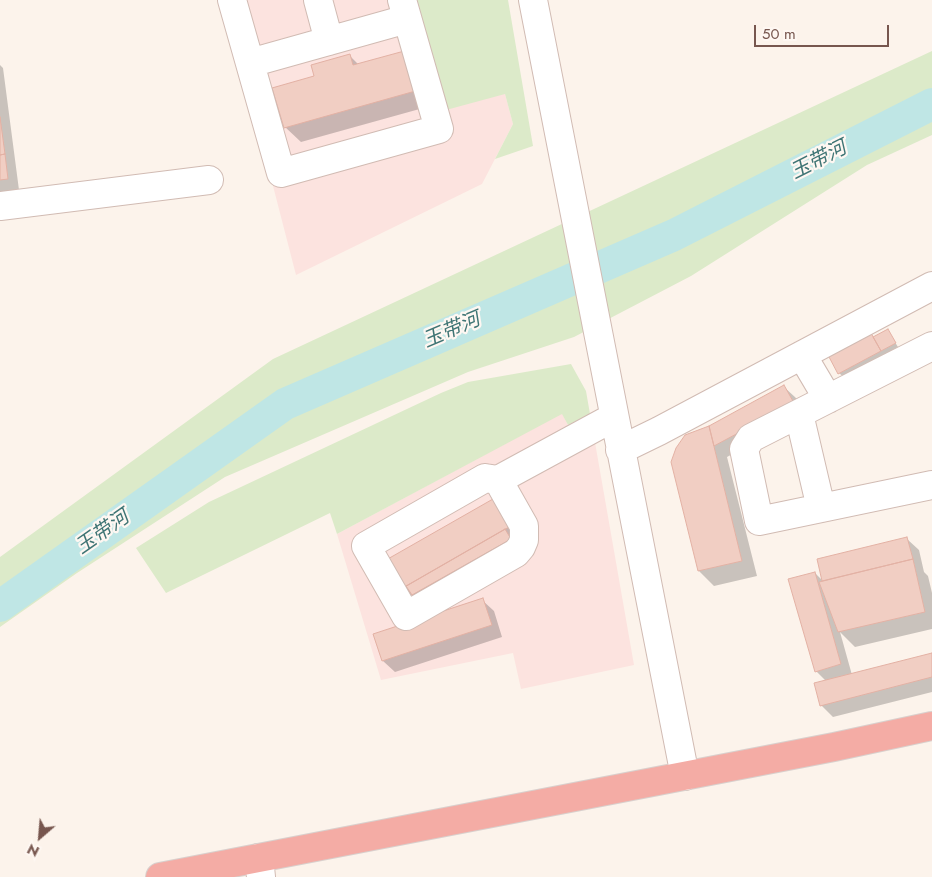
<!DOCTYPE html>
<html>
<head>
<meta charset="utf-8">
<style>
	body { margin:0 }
	#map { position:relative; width:932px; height:877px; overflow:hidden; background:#fcf3eb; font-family:Jost,sans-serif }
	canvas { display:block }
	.north { position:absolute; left:15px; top:812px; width:50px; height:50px; -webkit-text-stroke:4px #fef7f2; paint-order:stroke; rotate:207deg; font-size:14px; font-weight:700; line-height:20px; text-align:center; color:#77564e }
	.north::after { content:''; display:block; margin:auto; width:18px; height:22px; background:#77564e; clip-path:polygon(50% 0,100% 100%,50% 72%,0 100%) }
	.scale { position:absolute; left:754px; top:25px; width:135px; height:22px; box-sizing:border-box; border:2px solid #77564e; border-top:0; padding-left:6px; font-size:15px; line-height:18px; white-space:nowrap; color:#77564e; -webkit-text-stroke:4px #fef7f2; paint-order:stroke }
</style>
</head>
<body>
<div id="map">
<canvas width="932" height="877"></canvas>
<div class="north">N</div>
<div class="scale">50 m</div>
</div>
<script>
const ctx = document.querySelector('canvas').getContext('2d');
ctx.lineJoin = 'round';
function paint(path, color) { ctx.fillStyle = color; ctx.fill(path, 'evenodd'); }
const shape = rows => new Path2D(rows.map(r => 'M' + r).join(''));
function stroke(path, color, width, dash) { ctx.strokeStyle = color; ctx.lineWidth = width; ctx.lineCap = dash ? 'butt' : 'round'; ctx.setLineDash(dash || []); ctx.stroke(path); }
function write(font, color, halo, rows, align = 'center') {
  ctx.font = font + ' Jost,"Noto Sans SC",sans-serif'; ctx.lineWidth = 4.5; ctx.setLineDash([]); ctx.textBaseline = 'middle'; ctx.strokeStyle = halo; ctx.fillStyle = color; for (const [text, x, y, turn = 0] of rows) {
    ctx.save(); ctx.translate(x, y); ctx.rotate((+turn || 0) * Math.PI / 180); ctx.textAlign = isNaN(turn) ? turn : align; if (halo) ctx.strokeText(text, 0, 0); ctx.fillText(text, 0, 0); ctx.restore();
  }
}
const commercial = shape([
	[225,0,415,0,505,94,513,124,482,184,296,275],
	[562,413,568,425,590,414,634,665,521,689,513,653,381,680,337,534]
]);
const green = shape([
	[415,0,508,0,533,146,495,159,513,124,505,94,446,110],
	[932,51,932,135,867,165,691,276,574,337,468,372,225,477,77,573,0,627,0,557,273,359],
	[571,364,586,391,590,414,568,425,562,414,337,534,330,513,166,593,136,548,209,502,441,393,468,382]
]);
const shadow = shape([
	[349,55,359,65,423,67,434,105,301,142,285,127,316,77],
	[0,65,3,68,19,190,0,193],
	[888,331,898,347,885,354,887,359,847,380,839,373,870,334,874,338],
	[784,387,796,398,805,415,727,457,757,576,714,586,699,571,686,436,709,427],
	[493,501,520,539,415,599,404,587],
	[907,539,919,550,924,572,928,576,932,593,932,629,855,647,840,632,852,675,932,654,932,692,833,717,821,705,826,681,816,671,815,573,824,582,818,560],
	[482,600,494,611,502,637,395,672,383,661]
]);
const river = shape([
	[0,606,285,404,674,235,932,104]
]);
const building = shape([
	[408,50,419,90,284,128,272,88,314,76,311,65,350,54,353,65,408,50],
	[0,117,5,154,0,155,0,117],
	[5,154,8,179,0,180,0,155,5,154],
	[888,329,896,343,881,351,873,337,888,329],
	[871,333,881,351,838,374,828,355,871,333],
	[784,385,794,403,714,446,709,426,784,385],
	[709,426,742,561,698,571,671,462,676,448,685,435,709,426],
	[493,499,509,527,403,588,386,560,493,499],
	[505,529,511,539,412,595,406,586,505,529],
	[907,537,913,559,822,581,817,559,907,537],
	[913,559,925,612,838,632,819,582,913,559],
	[815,572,841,664,815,672,788,579,815,572],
	[483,598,492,625,382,661,373,634,483,598],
	[932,653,932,677,820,706,814,683,932,653]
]);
const minor = shape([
	[232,0,281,173,439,129,402,0],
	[318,0,329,41],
	[533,0,685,776],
	[250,63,407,19],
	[0,206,209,180],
	[932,346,751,438,744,449,759,521,932,485],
	[802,355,828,399],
	[799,414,821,508],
	[620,450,659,431,932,286],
	[485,478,498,480,524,526,524,540,521,547,516,553,406,616,366,546,485,478],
	[498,480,614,417],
	[259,858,261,877]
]);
const highway = shape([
	[160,877,834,747,932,726]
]);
const waterNames = [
	["玉带河",819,161,-27],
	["玉带河",452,331,-23],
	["玉带河",103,533,-35]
];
paint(commercial, '#fce3df');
paint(green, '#dceac9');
paint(shadow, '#0003');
stroke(river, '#bfe6e5', 32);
paint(building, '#f1cec3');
stroke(building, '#e3b1a4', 1);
stroke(minor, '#d1bbb3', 30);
stroke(highway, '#d9d0cd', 30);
stroke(minor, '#fff', 28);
stroke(highway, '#f4aca5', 28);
write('italic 20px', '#3e7474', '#fef7f2', waterNames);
</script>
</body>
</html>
